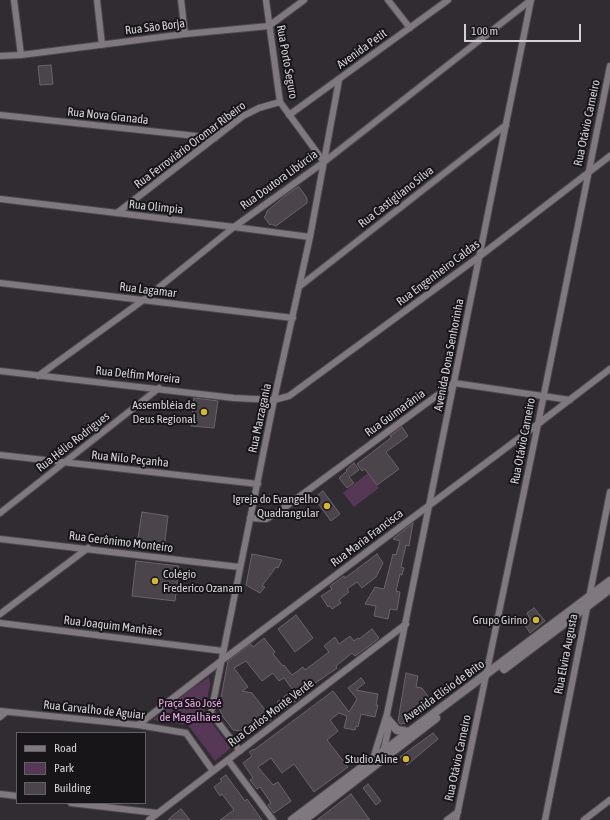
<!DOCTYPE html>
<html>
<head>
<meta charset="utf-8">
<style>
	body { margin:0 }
	#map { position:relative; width:610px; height:820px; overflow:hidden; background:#312c31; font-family:"Asap Condensed",sans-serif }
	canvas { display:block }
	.legend { position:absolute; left:16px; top:732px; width:130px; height:72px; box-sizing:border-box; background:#171517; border:1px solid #636163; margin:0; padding:5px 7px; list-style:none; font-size:12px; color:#d5d2d5 }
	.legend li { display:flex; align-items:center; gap:8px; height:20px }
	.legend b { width:20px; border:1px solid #636163 }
	.scale { position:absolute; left:464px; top:24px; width:117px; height:18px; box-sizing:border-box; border:2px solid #d5d2d5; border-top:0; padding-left:5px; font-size:12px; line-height:14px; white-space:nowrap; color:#d5d2d5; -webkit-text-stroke:3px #171517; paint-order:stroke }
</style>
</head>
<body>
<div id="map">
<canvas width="610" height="820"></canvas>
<ul class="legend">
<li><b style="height:5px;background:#7f797f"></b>Road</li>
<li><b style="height:11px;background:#563856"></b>Park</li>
<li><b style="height:11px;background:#4b454b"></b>Building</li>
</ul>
<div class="scale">100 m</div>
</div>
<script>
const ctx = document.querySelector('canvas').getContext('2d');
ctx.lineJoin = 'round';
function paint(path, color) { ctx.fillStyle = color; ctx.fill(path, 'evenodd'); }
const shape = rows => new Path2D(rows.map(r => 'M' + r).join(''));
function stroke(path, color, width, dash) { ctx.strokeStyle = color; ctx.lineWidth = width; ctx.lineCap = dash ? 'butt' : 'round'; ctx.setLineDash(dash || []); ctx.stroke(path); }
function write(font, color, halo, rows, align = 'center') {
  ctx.font = font + ' "Asap Condensed",sans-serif'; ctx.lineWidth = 4; ctx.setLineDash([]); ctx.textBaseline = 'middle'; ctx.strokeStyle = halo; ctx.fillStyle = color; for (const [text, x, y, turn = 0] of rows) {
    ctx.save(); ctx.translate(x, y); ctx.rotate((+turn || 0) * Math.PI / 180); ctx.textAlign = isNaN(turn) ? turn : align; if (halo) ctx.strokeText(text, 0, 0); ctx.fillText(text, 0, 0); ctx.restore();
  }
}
const green = shape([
	[368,473,379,488,354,507,343,493],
	[209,677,210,685,204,713,231,748,215,761,188,725,153,720,186,693]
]);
const building = shape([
	[51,65,53,84,40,85,38,66,51,65],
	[299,187,307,198,307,203,276,226,271,224,270,225,264,217,266,215,267,211,285,196,296,188,299,187],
	[194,398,218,401,214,428,191,426,194,398],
	[402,427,408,436,386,452,399,469,377,485,365,469,362,471,357,464,392,437,390,436,402,427],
	[354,463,359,470,349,477,354,483,347,488,339,478,347,471,346,470,354,463],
	[323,491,340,514,331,521,314,498,323,491],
	[142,512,168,516,164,549,137,545,142,512],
	[413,523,409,546,406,545,401,567,404,568,402,575,400,574,396,591,400,592,397,610,390,609,388,619,374,616,376,606,365,604,375,587,384,589,393,554,396,555,400,541,393,539,413,523],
	[252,554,282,560,278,568,276,567,262,586,265,587,260,593,246,585,252,554],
	[377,554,383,563,376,577,362,588,357,582,347,589,349,592,339,600,341,603,332,609,330,606,328,607,321,596,332,589,330,586,344,576,345,578,377,554],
	[136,561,179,566,175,601,132,596,136,561],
	[534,608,545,621,530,633,524,623,530,619,527,613,534,608],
	[296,615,313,638,295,652,278,629,296,615],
	[372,629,379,638,373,643,355,656,352,653,336,666,337,668,304,691,306,693,284,710,277,702,293,690,284,678,279,681,273,673,262,681,246,661,234,668,248,687,242,691,252,693,272,719,258,729,254,731,249,724,241,731,233,730,223,717,219,708,228,661,251,644,253,647,264,638,275,652,273,654,283,666,284,665,292,675,303,667,305,670,329,652,324,646,335,637,339,644,350,636,354,641,358,638,359,639,372,629],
	[406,673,418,676,416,687,422,688,433,703,407,723,400,724,398,721,406,673],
	[361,678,365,683,356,690,378,694,376,705,378,705,375,717,361,714,358,727,356,726,355,730,344,728,347,716,339,713,330,720,338,731,327,740,348,767,314,792,294,764,282,773,271,758,258,767,273,785,278,782,291,801,274,813,268,805,271,803,260,787,257,789,250,780,253,778,243,763,252,756,249,752,254,749,254,750,333,691,349,712,357,699,348,688,361,678],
	[433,733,438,739,407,765,400,757,433,733],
	[226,775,245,801,247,799,262,820,220,820,234,810,222,794,220,796,214,787,222,781,220,779,226,775],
	[368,784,381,801,376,805,363,788,368,784],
	[351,794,370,820,317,820,351,794],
	[181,809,190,820,168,820,172,816,181,809]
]);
const minor = shape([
	[14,0,21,55],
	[97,0,102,45],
	[181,0,185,34],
	[266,0,280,102,324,162],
	[388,0,410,28],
	[0,56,21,55,185,34,269,26,304,0],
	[0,115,215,138],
	[289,115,448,0],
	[0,199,234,227,310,237],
	[117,213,243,116,259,108,280,102],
	[0,283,293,318],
	[300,286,506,125],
	[0,371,234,398,274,400,289,396,480,256,610,156],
	[38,376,142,301,234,227,324,162,531,0],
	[0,455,258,484],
	[0,513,159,388],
	[250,518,266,519,277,513,454,383,570,400],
	[0,539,239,567],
	[0,614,88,548],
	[0,623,223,651],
	[0,711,138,725,186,733,213,771],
	[0,717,6,712],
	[138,725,221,661,538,424,610,369],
	[240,751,211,713,274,400,310,237,339,80],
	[383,753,390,722,389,719],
	[373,759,387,714,531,0],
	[228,760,273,820],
	[0,794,17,796],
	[71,803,157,813],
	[149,820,406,624],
	[447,820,458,812],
	[456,820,538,424,610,66],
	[545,820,610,492],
	[584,820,610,800]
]);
const tertiary = shape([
	[504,669,610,589],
	[390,722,397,730,409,732],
	[292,820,610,581],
	[304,820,436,718]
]);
const markers = [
	[204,412,4,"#d2b635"],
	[327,506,4,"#d2b635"],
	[155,581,4,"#d2b635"],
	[536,620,4,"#d2b635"],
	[406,759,4,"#d2b635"]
];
const streetNames = [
	["Rua São Borja",155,27,-7],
	["Avenida Petit",362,49,-36],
	["Rua Porto Seguro",287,62,80],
	["Rua Nova Granada",108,116,6],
	["Rua Otávio Carneiro",587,123,-78],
	["Rua Ferroviário Oromar Ribeiro",190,145,-37],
	["Rua Doutora Libúrcia",279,180,-36],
	["Rua Castigliano Silva",396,197,-38],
	["Rua Olímpia",156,207,6],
	["Rua Engenheiro Caldas",438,273,-37],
	["Rua Lagamar",148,290,7],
	["Avenida Dona Senhorinha",449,355,-79],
	["Rua Delfim Moreira",138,375,6],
	["Rua Guimarânia",395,413,-36],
	["Rua Marzagania",260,418,-78],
	["Rua Otávio Carneiro",523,441,-79],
	["Rua Hélio Rodrigues",73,442,-38],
	["Rua Nilo Peçanha",130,459,6],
	["Rua Maria Francisca",367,538,-37],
	["Rua Gerônimo Monteiro",121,542,7],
	["Rua Joaquim Manhães",113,626,7],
	["Rua Elvira Augusta",566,654,-79],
	["Avenida Elísio de Brito",444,691,-36],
	["Rua Carvalho de Aguiar",94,710,6],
	["Rua Carlos Monte Verde",271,713,-37],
	["Rua Otávio Carneiro",458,758,-78]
];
const poiNames = [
	["Assembléia de",196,405],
	["Deus Regional",196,419],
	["Igreja do Evangelho",319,499],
	["Quadrangular",319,513],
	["Colégio",163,574,"left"],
	["Frederico Ozanam",163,588,"left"],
	["Grupo Girino",528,620],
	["Studio Aline",398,759]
];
const parkNames = [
	["Praça São José",190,703],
	["de Magalhães",190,717]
];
paint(green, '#563856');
paint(building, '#4b454b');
stroke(building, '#6a646a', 1);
stroke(minor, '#4e494e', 8);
stroke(tertiary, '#4e494e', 10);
stroke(minor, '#7f797f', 6);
stroke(tertiary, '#7f797f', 8);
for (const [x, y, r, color] of markers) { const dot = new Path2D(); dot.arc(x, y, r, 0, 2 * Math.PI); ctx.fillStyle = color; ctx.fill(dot); stroke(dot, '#171517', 1.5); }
write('12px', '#d5d2d5', '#171517', streetNames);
write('12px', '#d5d2d5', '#171517', poiNames, 'right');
write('12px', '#eba6ea', '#171517', parkNames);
</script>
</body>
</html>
